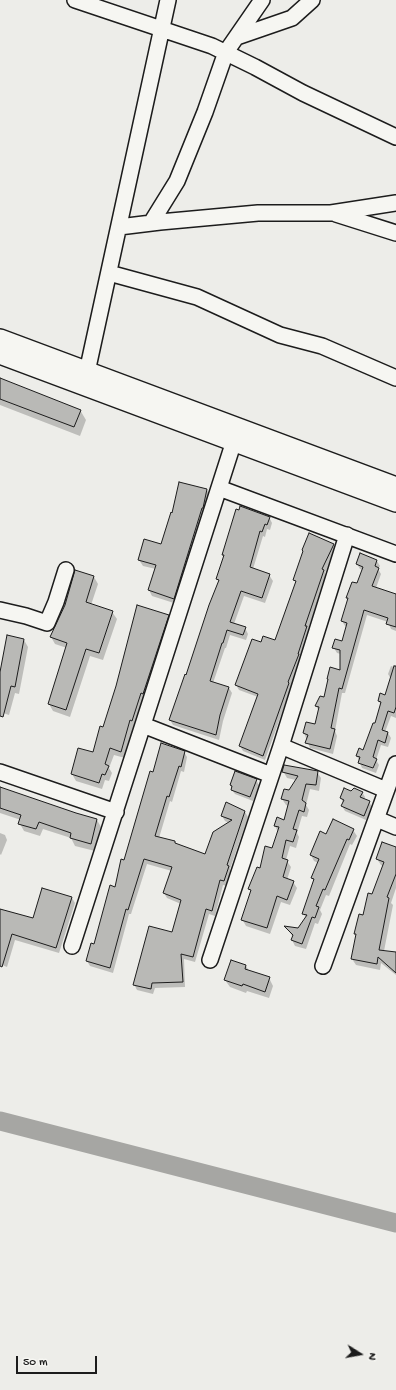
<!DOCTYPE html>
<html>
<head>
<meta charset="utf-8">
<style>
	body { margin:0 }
	#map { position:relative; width:396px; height:1390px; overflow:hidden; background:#edede9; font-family:"Gochi Hand",sans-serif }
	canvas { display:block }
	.north { position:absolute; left:340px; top:1334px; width:40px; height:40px; -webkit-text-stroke:3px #f6f6f2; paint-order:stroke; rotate:101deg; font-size:11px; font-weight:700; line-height:16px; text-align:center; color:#1c1c1c }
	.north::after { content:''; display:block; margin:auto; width:14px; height:18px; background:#1c1c1c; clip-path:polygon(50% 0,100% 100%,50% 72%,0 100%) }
	.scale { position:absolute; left:16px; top:1356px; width:81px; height:18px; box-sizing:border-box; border:2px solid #1c1c1c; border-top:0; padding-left:5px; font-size:12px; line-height:14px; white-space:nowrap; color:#1c1c1c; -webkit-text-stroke:3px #f6f6f2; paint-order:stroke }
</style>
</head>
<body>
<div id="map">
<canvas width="396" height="1390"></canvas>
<div class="north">N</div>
<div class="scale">50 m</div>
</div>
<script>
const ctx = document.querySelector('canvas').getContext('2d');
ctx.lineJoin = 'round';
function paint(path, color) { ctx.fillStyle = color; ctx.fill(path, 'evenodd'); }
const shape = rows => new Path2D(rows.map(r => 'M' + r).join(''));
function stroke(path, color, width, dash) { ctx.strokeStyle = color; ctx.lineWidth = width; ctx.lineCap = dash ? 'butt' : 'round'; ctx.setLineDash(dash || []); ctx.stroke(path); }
const shadow = shape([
	[0,379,80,410,86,420,80,436,0,405],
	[207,490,210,496,177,604,152,596,149,590,156,569,143,566,139,560,162,545],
	[269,517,272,523,270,530,267,529,265,537,263,536,253,569,269,575,273,581,265,603,244,596,234,624,245,628,248,634,246,640,230,635,226,648,225,648,213,683,229,688,232,693,223,721,219,740,173,725,170,720,219,582,218,579,224,557,223,555],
	[333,544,336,549,325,573,326,575,308,630,309,632,300,658,301,660,265,760,243,751,240,746,258,697,239,690,236,685,261,644,275,642,296,583,294,579],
	[377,561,380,566,378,569,381,574,376,588,395,595,396,593,396,631,391,629,388,622,367,615,345,693,342,693,335,731,337,736,333,754,310,748,304,733,316,725,319,711,316,706,324,698,341,671,341,654,337,653,334,648,342,642,347,627,345,626,342,621,349,600,348,597,358,585,363,570,360,569,357,564],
	[94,577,98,584,91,605,112,612,117,619,103,660,90,656,70,717,53,711,49,704,67,648,55,644,51,637],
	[168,616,172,623,136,727,134,727,125,758,114,755,109,768,112,773,109,781,105,780,102,789,76,781,72,774,79,749,93,753,103,728],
	[24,640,28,647,19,694,15,693,9,715,0,712,0,677],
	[391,666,396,668,396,718,391,716,385,732,388,733,391,738,388,747,381,745,376,760,379,765,376,773,362,768,357,756,364,751,375,724,381,706,379,701,381,694,386,696,391,679,388,674],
	[184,752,187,757,184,772,181,771,172,802,170,801,159,838,175,842,176,844,205,855,229,823,225,821,222,816,245,812,248,817,230,869,231,872,227,886,223,885,215,916,209,914,195,962,184,959,185,987,155,988,153,994,137,990,134,984,173,934,181,904,167,898,164,893,172,871,147,864,131,914,129,914,113,973,90,966,87,961,95,946,116,888,154,773],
	[283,771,317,772,321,778,319,791,310,789,306,805,309,810,307,817,302,816,297,833,299,837,296,848,290,846,286,860,291,867,287,880,293,882,297,888,290,905,281,902,270,934,246,926,242,919,251,892,250,889,272,849,278,832,275,826,285,821,289,806,286,805,282,799,290,792,296,780,287,778],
	[256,780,259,785,253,801,235,794,232,790,231,785],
	[0,788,76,814,97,820,101,827,95,851,75,846,71,838,43,829,40,836,24,831,20,824,21,820,0,813],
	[344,790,351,792,362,792,365,797,364,800,369,802,372,807,366,820,345,811,342,806,343,803,341,798],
	[353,830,357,836,352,845,350,844,329,896,326,895,320,910,322,914,318,924,315,923,306,949,295,946,292,940,293,937,286,927,298,929,306,918,303,913,314,882,312,878,318,863,314,861,311,855,326,835],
	[0,833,5,835,7,840,1,855,0,854],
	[396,848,396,888,391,903,393,905,384,951,396,953,396,975,381,963,380,970,356,965,352,959,356,935,355,933,372,895,383,866,381,865,377,859],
	[72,898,75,903,59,953,15,940,7,967,0,964,0,909,34,919],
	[246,966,249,971,269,978,273,986,269,998,247,991,246,993,230,987,225,980]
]);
const river = shape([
	[0,1121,396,1223]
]);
const building = shape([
	[0,378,81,410,74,427,0,399,0,378],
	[179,482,207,489,203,508,202,508,174,599,148,590,156,565,138,560,144,539,161,544,171,512,172,513,179,482],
	[240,506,270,517,267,525,265,524,262,532,260,531,250,567,270,574,262,598,241,591,230,622,246,627,243,635,227,630,223,643,222,643,210,681,229,687,220,715,216,735,169,720,185,674,186,675,209,605,219,580,216,579,224,555,222,555,236,509,239,510,240,506],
	[309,533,334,544,322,569,324,570,305,626,307,626,298,654,299,654,288,682,289,683,263,756,239,746,258,694,235,685,252,639,261,642,263,636,275,640,296,581,293,580,303,551,302,550,309,533],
	[360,553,377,560,375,566,379,568,372,586,396,594,396,627,386,624,388,618,364,610,342,689,339,688,331,728,335,729,330,749,305,743,308,735,303,733,306,722,315,724,319,707,315,706,320,696,324,697,328,679,327,679,330,667,340,670,340,650,332,648,335,639,342,641,347,623,341,621,348,598,346,598,352,582,357,583,363,567,356,564,360,553],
	[75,570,94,576,86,602,113,611,99,653,86,649,66,710,48,704,67,643,50,637,65,605,75,570],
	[137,605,169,615,143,694,141,693,132,721,130,720,121,752,110,748,105,764,109,766,105,775,102,774,99,783,71,774,78,748,93,752,100,726,103,727,116,686,137,605],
	[7,635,24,639,15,687,11,686,3,717,0,716,0,672,7,635],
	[394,666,396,666,396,707,394,713,388,711,382,730,388,732,385,743,378,740,373,757,377,759,373,768,358,763,360,757,356,756,359,748,363,750,373,723,375,723,381,702,378,701,380,693,385,695,394,666],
	[161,743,185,751,181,767,179,766,169,797,167,796,155,836,175,841,175,843,205,854,213,832,232,820,221,816,226,802,245,811,227,865,229,866,224,881,220,880,212,911,206,909,193,957,181,954,183,982,152,983,151,989,133,985,149,926,172,932,181,900,163,893,172,867,144,859,128,910,126,909,110,968,86,961,91,943,94,944,110,885,115,887,121,859,124,860,150,771,153,772,161,743],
	[284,765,318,771,316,785,306,784,302,800,306,803,304,812,299,810,293,829,297,830,293,842,286,840,282,858,288,860,283,877,294,881,287,900,277,896,267,928,241,920,251,890,248,889,257,867,260,868,265,846,272,848,279,827,274,826,277,817,284,820,289,801,281,799,284,789,289,790,298,776,282,772,284,765],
	[235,771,257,779,250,797,231,790,232,786,230,785,235,771],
	[0,787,76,813,97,819,91,844,70,838,71,833,39,822,36,829,18,824,21,815,0,808,0,787],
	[344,788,351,791,354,788,363,792,360,797,370,801,364,816,341,806,344,800,340,798,344,788],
	[333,819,354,829,349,840,347,839,325,890,323,889,316,906,319,907,315,918,312,917,302,944,291,940,293,935,284,926,298,928,307,915,302,914,314,879,311,878,319,859,310,855,320,831,326,834,333,819],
	[382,842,396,847,396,874,387,897,389,898,379,950,396,952,396,973,378,957,377,964,351,959,356,934,354,934,359,914,363,915,368,893,372,894,384,862,376,859,382,842],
	[42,888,72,897,56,948,12,934,2,967,0,966,0,909,33,918,42,888],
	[231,960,246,965,245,969,270,977,265,992,243,984,242,986,224,980,231,960]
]);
const minor = shape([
	[75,0,212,46,255,67,303,93,396,137],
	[237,37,292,18,312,0],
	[336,214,396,233],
	[151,223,177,181,205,112,226,52,262,0],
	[119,227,160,222,258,213,331,213,396,203],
	[109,273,197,297,280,335,322,346,396,378],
	[87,372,168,0],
	[219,488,396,554],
	[0,610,26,616,47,623,56,602,66,570],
	[143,725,271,775],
	[281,746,386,790],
	[0,772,116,812],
	[377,819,396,827],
	[72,946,234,441],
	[210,960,281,746,347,535],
	[323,966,396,764]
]);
const major = shape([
	[0,339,396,487],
	[0,354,396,502]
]);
paint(shadow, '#0003');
stroke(river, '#a6a6a3', 19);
paint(building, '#b9b9b6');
stroke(building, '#1c1c1c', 1);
stroke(minor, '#1c1c1c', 18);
stroke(major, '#1c1c1c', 22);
stroke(minor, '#f6f6f2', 15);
stroke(major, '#f6f6f2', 19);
</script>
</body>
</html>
